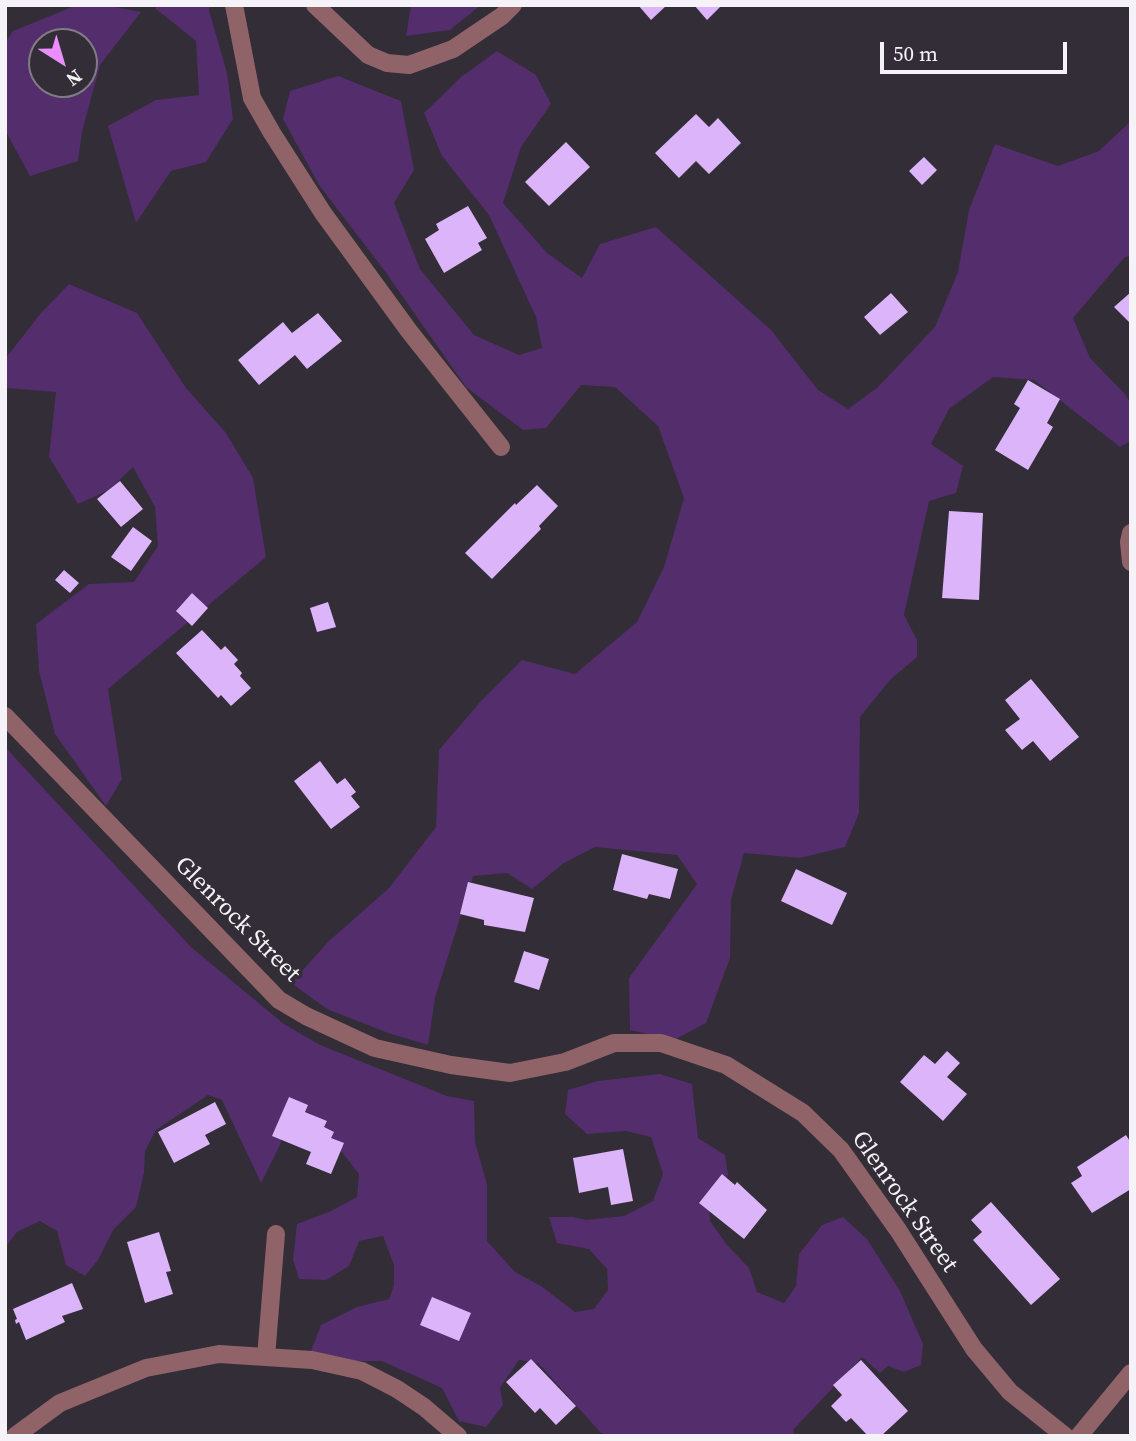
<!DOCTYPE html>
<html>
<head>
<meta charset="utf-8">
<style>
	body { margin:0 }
	#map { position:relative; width:1136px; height:1441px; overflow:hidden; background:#322d36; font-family:"Source Serif 4",serif }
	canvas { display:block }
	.frame { position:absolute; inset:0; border:7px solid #f5f2f8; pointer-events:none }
	.north { position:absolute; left:28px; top:28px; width:70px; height:70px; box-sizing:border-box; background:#322d36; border:2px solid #807c84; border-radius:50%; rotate:143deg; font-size:19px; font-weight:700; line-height:28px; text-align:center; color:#f5f2f8 }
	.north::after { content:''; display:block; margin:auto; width:24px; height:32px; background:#ea8dfd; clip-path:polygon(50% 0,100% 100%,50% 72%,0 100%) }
	.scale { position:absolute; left:880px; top:42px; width:187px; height:32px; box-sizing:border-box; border:4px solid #f5f2f8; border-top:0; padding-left:9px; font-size:21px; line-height:24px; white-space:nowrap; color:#f5f2f8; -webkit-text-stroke:5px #322d36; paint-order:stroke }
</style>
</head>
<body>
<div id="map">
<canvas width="1136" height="1441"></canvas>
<div class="frame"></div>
<div class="north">N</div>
<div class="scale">50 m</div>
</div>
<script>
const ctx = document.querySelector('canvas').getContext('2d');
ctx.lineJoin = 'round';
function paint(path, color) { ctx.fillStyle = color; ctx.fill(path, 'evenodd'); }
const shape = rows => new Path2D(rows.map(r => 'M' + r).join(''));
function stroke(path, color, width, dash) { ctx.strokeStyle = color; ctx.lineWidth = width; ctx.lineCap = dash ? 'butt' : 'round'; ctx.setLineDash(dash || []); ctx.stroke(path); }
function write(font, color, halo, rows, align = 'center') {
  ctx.font = font + ' "Source Serif 4",serif'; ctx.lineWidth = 7; ctx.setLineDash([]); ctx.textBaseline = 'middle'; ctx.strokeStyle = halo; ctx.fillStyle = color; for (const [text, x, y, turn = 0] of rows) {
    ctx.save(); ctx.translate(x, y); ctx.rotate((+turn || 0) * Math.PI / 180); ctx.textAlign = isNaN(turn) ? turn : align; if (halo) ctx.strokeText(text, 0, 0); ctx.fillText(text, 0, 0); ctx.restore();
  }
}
const green = shape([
	[77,5,105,5,141,12,100,65,82,132,78,161,30,176,5,130,5,43,13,31],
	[84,42,84,84,42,84,42,42],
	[156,5,210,5,209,10,227,73,233,119,206,162,171,171,136,223,108,126,156,100,199,95,196,41,156,9],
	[411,5,481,5,450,30,406,36],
	[497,51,536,75,551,104,521,147,503,203,547,253,582,278,600,244,656,227,771,330,818,390,848,409,878,387,935,327,958,272,969,210,995,144,1058,166,1099,151,1131,121,1131,256,1125,257,1073,318,1090,358,1125,394,1131,404,1131,441,1120,447,1034,380,993,377,949,409,931,444,963,466,956,493,929,501,904,615,917,640,917,657,890,680,860,717,859,813,845,847,800,858,744,853,731,900,730,958,706,1023,674,1040,630,1030,629,978,697,884,677,855,595,847,564,863,532,889,507,873,473,876,435,998,428,1045,388,1033,327,1009,291,983,329,941,389,888,436,827,439,750,481,701,522,660,575,674,637,622,664,567,684,498,658,426,615,387,581,385,546,428,523,430,466,387,384,270,319,185,283,119,290,91,338,76,401,101,414,170,394,203,420,269,474,335,519,355,542,348,536,317,489,215,442,156,424,113,461,77],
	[69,284,137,313,186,388,226,433,253,478,266,557,108,689,122,779,106,806,55,734,39,671,36,624,89,584,134,582,158,546,155,507,133,467,109,490,78,504,49,457,56,392,5,388,5,359,41,313],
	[5,747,191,947,284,1024,320,1045,447,1096,474,1101,475,1142,487,1184,487,1241,515,1272,541,1286,575,1312,594,1309,608,1290,607,1269,589,1249,557,1243,549,1217,573,1217,586,1220,624,1216,653,1201,663,1174,651,1137,626,1131,587,1134,565,1114,568,1090,598,1081,660,1074,692,1084,698,1138,725,1155,728,1175,709,1206,710,1221,727,1245,749,1268,757,1292,784,1303,796,1286,799,1254,822,1225,843,1217,867,1239,900,1291,923,1344,921,1365,904,1372,888,1366,880,1373,862,1357,793,1430,795,1436,613,1436,601,1433,538,1363,519,1360,500,1388,503,1405,486,1427,459,1421,442,1388,382,1361,346,1361,311,1351,321,1325,357,1307,389,1299,394,1285,394,1265,383,1236,359,1241,349,1266,326,1280,299,1279,293,1260,297,1224,331,1211,357,1197,359,1174,313,1115,292,1104,280,1145,261,1183,222,1100,208,1095,156,1130,145,1151,144,1173,136,1207,113,1230,98,1260,85,1276,66,1265,57,1231,40,1221,17,1232,5,1248]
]);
const building = shape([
	[638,5,667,5,651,20],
	[694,5,722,5,707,20],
	[696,114,709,127,718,118,741,143,709,174,696,161,679,178,655,153],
	[566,142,590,167,549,206,525,182],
	[924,157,937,170,922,185,909,171],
	[468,206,487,238,478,243,482,250,444,273,425,239,439,230,436,224],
	[1131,292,1131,324,1114,307],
	[891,293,908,312,880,335,864,317],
	[318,313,342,341,307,369,295,355,259,385,238,360,283,322,292,333],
	[1028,380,1060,399,1047,423,1053,427,1028,470,995,450,1020,408,1014,404],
	[120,481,143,509,121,527,97,499],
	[537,485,558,506,539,526,541,529,492,579,465,553,515,503,516,505],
	[949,511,983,513,979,600,942,598],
	[133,527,152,541,131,571,111,557],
	[64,570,79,583,70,593,55,580],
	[192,593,208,608,192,626,176,611],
	[328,602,336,627,317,632,310,608],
	[202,630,221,650,225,646,238,660,234,664,242,673,240,676,251,688,231,706,221,695,218,698,176,653],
	[1031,679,1079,737,1050,761,1033,741,1022,750,1005,730,1020,719,1005,700],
	[320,761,337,784,345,778,356,792,351,796,360,807,331,829,294,781],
	[622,854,678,869,670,899,649,894,647,899,613,890],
	[796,869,847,893,832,925,781,901],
	[468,882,534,898,525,932,484,925,484,920,460,914],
	[524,951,549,959,539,990,514,982],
	[947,1051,960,1063,947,1077,967,1094,943,1121,900,1082,924,1055,935,1064],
	[289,1097,308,1105,305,1112,327,1121,324,1127,334,1132,331,1138,344,1143,331,1174,306,1164,311,1152,272,1136],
	[215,1102,226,1124,205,1135,210,1144,174,1163,158,1132],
	[1126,1135,1131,1143,1131,1189,1092,1213,1071,1183,1082,1176,1077,1167],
	[623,1149,633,1201,611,1205,608,1187,579,1193,573,1158],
	[722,1174,735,1185,737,1182,767,1210,744,1239,699,1203],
	[991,1202,1060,1279,1031,1305,973,1240,982,1232,971,1220],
	[159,1232,171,1271,166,1272,173,1294,145,1303,127,1242],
	[72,1283,83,1309,62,1316,65,1322,26,1340,19,1322,16,1324,15,1320,17,1319,13,1309],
	[432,1297,471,1313,459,1341,420,1325],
	[531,1359,576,1406,556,1425,540,1408,535,1413,506,1382],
	[861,1360,908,1411,881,1436,868,1436,851,1418,846,1422,831,1406,842,1395,833,1385]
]);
const minor = shape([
	[234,5,252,98,272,133,323,213,409,331,501,447],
	[315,5,368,55,387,63,409,65,453,49,502,16,513,5],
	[1131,533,1129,542,1131,562],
	[5,716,279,1000,306,1016,375,1048,451,1065,510,1073,565,1062,614,1043,661,1043,726,1065,803,1113,841,1150,898,1230,974,1349,1010,1392,1065,1436],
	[266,1357,276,1234],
	[15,1436,60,1403,146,1368,219,1354,312,1360,362,1371,397,1389,424,1407,458,1436],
	[1079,1436,1131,1373]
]);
const streetNames = [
	["Glenrock Street",237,920,45],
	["Glenrock Street",904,1202,55]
];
paint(green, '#532d6c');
paint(building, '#dcb4f9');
stroke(minor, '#8f6368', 18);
write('24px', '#f5f2f8', '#322d36', streetNames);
</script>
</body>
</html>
